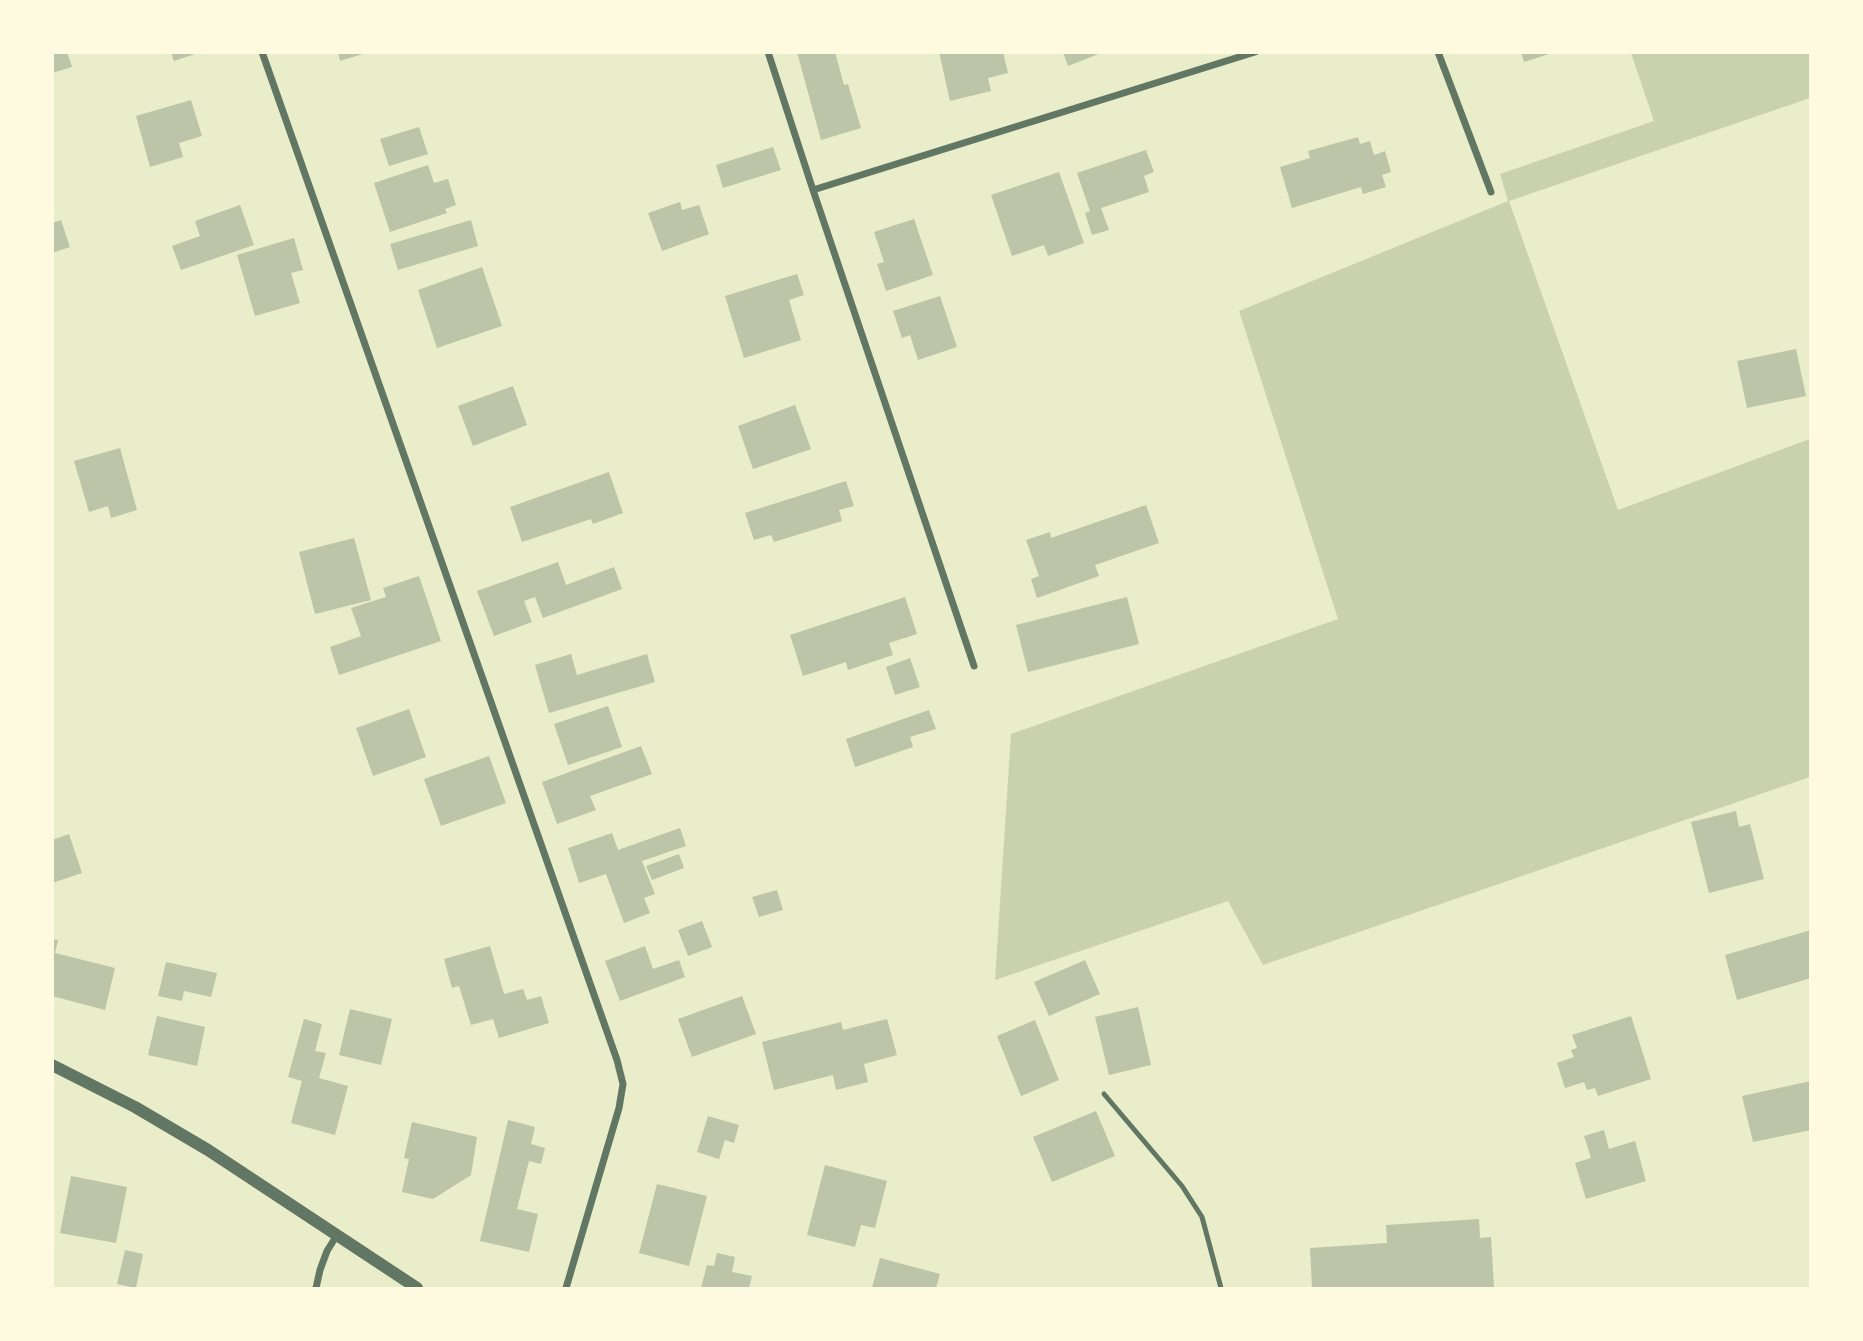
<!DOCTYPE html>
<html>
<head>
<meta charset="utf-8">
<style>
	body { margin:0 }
	#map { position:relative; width:1863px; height:1341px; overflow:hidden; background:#e9edc9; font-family:Literata,serif }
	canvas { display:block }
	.frame { position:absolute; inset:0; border:54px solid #fefae0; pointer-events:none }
</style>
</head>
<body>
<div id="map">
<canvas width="1863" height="1341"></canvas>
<div class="frame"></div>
</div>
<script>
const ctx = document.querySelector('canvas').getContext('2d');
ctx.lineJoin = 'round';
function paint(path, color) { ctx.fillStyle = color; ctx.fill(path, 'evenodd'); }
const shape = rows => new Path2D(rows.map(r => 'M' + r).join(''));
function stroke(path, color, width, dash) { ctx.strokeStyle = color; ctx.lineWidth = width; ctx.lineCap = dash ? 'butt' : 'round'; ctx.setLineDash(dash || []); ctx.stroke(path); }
const green = shape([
	[1631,53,1810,53,1810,98,1509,201,1618,510,1810,439,1810,777,1263,965,1228,901,995,980,1011,734,1338,619,1239,311,1508,201,1500,174,1654,121]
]);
const building = shape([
	[52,52,67,52,72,67,52,73],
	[171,52,198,52,198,53,174,61],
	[338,52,366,52,366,53,340,61],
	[797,52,835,52,844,85,848,84,861,128,821,140],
	[939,52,1003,52,1008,73,988,78,991,91,950,101],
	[1063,52,1101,52,1101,53,1068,66],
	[1521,52,1552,52,1552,53,1524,62],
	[191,100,202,136,179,143,183,157,150,167,136,116],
	[419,127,428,154,389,166,380,139],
	[1358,137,1360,144,1370,141,1374,155,1385,151,1391,172,1382,175,1386,187,1363,194,1361,187,1292,208,1280,167,1310,158,1308,151],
	[773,147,781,170,723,188,716,165],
	[1146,150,1154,172,1144,176,1149,192,1101,208,1109,230,1092,235,1085,213,1090,211,1077,173],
	[428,165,434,183,448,179,456,205,445,209,447,213,390,232,374,183],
	[1059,172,1084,243,1048,256,1044,245,1012,256,991,195],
	[680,202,682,210,699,205,709,234,662,251,648,213],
	[240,205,254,245,181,270,172,246,200,236,195,221],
	[914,219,933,275,886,291,877,264,884,262,874,232],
	[61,220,70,247,52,253,52,223],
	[471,220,478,246,398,270,390,244],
	[294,238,303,270,291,273,300,303,255,316,237,255],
	[482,267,502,326,437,348,418,290],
	[797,274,804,295,789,300,801,340,744,358,725,296],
	[940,296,957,347,918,360,910,335,902,338,893,311],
	[1796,349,1806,396,1747,408,1737,361],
	[513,386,527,425,473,446,458,406],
	[795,405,811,449,753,469,738,426],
	[120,448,137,510,111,518,108,506,89,512,74,461],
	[609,472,623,513,593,524,591,519,522,542,510,507],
	[846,481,854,506,839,510,842,521,774,542,771,535,754,540,745,513],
	[1146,505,1159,543,1095,565,1099,576,1037,598,1031,579,1039,576,1026,540,1050,532,1051,538],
	[354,538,371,600,315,614,299,552],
	[558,562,566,585,614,567,622,589,543,618,535,597,524,601,532,622,494,636,477,591],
	[419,576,441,641,339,675,330,647,361,636,351,608,386,597,383,588],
	[905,597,917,634,889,643,893,655,848,670,846,662,803,676,790,635],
	[1127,597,1139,644,1028,672,1016,625],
	[571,654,577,675,647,654,655,682,549,713,535,665],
	[910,658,920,687,895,695,886,667],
	[608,706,622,747,568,765,554,724],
	[409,709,426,757,373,776,356,728],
	[929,710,936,729,910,737,913,747,855,767,846,739],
	[641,746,652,774,590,796,596,810,557,824,542,782],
	[489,756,506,803,441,826,424,779],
	[1736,811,1739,827,1750,824,1764,879,1709,893,1691,822],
	[680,828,686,846,642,861,655,894,644,898,650,913,624,923,606,874,579,883,568,848,612,833,618,850],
	[69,834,82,873,52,883,52,840],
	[679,854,684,868,652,880,646,866],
	[777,890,783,910,759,917,752,897],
	[702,921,712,947,688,956,678,930],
	[1811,930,1811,978,1737,1000,1725,955],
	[52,939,58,940,55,953,115,968,105,1010,52,996],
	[490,946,504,994,523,989,527,1000,541,996,549,1023,499,1038,493,1019,471,1025,459,986,452,988,444,959],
	[645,946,653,969,679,960,685,977,620,1001,605,961],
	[1085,960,1100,994,1049,1016,1034,982],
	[166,962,217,973,211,997,184,991,182,1001,158,996],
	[742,996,756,1034,692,1057,678,1019],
	[1138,1007,1151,1065,1109,1075,1095,1017],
	[350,1009,392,1019,381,1065,339,1055],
	[157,1016,205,1027,197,1066,148,1055],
	[1631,1016,1651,1079,1598,1096,1595,1088,1587,1090,1584,1082,1565,1088,1557,1063,1574,1057,1571,1050,1577,1048,1572,1035],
	[304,1019,322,1024,315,1051,326,1053,319,1078,348,1086,335,1135,291,1123,302,1081,288,1077],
	[887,1019,897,1055,864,1064,868,1082,836,1090,833,1075,774,1090,762,1042,841,1022,843,1030],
	[1035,1020,1059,1080,1021,1096,997,1036],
	[1811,1081,1811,1130,1753,1142,1742,1096],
	[1096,1111,1115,1156,1052,1182,1033,1137],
	[708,1116,739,1125,734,1143,725,1140,719,1159,697,1152],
	[508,1120,535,1127,531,1144,545,1148,541,1164,529,1161,517,1209,538,1214,529,1252,480,1241],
	[412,1122,477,1137,471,1175,433,1199,402,1192,409,1159,404,1158],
	[1604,1130,1609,1149,1635,1141,1646,1181,1586,1199,1575,1163,1591,1158,1584,1136],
	[825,1165,887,1181,875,1228,861,1225,855,1247,807,1235],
	[71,1176,127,1187,116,1243,60,1233],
	[657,1184,707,1196,689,1266,639,1253],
	[1479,1219,1480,1238,1491,1237,1494,1288,1312,1288,1310,1248,1387,1243,1386,1225],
	[125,1250,143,1254,136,1288,117,1284],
	[717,1253,735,1257,732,1272,752,1276,749,1288,701,1288,707,1265,714,1266],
	[880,1258,940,1274,936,1288,872,1288]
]);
const service = shape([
	[1104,1094,1182,1186,1202,1217,1221,1288]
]);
const minor = shape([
	[262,52,617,1060,623,1084,619,1108,566,1288],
	[768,52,813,190,974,666],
	[1438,52,1491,192],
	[813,190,1255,52],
	[316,1288,320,1270,327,1251,337,1235]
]);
const tertiary = shape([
	[52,1065,135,1107,208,1150,417,1288]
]);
paint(green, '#cad2ad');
paint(building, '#bcc5a7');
stroke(service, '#617663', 5);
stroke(minor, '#617663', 7);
stroke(tertiary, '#617663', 12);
</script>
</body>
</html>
